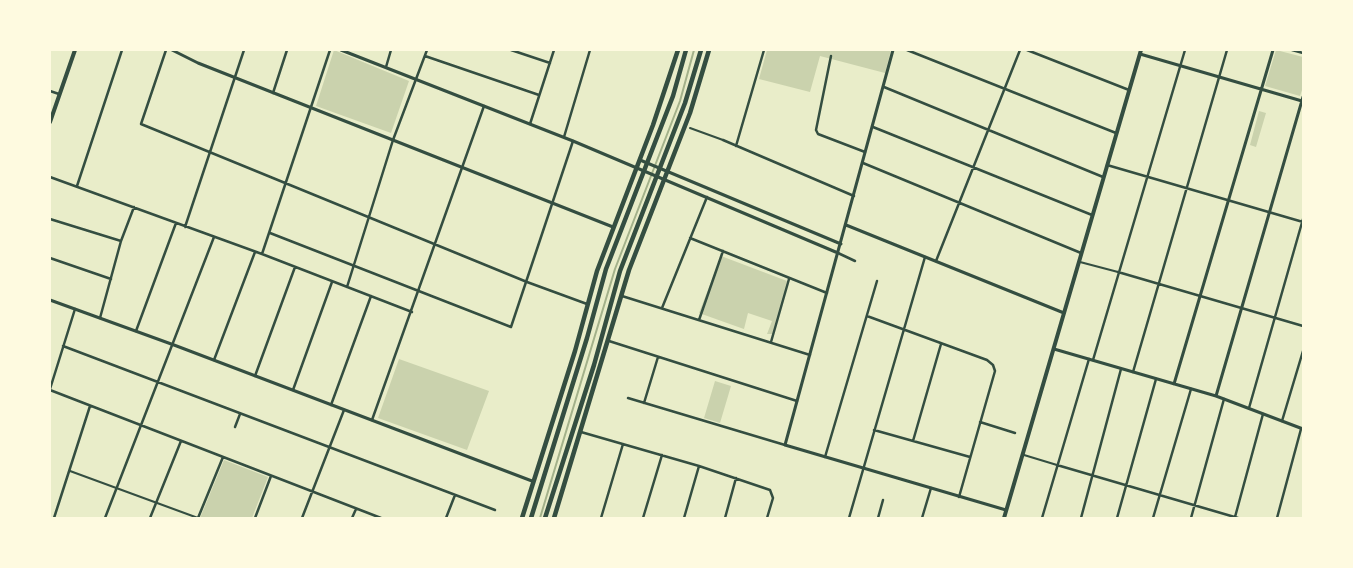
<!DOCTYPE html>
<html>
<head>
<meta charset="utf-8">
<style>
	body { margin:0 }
	#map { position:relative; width:1353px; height:568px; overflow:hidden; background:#e9edc9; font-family:Rubik,sans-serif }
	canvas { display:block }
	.frame { position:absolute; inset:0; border:51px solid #fefae0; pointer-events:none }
</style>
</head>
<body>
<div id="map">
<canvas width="1353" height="568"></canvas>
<div class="frame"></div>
</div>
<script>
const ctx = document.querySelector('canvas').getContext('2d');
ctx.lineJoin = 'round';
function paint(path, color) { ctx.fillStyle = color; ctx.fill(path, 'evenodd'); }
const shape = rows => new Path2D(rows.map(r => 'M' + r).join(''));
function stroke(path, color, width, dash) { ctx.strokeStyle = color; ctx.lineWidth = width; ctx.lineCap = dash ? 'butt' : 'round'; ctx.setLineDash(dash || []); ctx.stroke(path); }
const green = shape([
	[334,50,409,81,391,133,316,106],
	[767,50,891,50,885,73,820,56,810,92,759,79],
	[1276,50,1303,57,1303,87,1300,96,1265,86],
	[1259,111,1266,113,1256,147,1250,145],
	[721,256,787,281,772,334,767,334,772,321,748,313,744,329,769,338,699,313],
	[399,359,489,391,467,450,378,418],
	[715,381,731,386,720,423,704,418],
	[224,460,268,477,252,518,200,518]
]);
const stream = shape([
	[540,518,615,269,680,101,694,50]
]);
const pedestrian = shape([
	[690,128,723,140],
	[1080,262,1118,272],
	[1024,455,1057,465],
	[70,471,198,518]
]);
const minor = shape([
	[166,50,141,124,527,282,587,304],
	[511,50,550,63],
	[907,50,1116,133],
	[1027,50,1129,90],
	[1292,50,1303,53],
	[425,56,539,95],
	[831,56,816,130,818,134,865,152],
	[386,67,391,50],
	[884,87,1103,177],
	[50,91,59,94],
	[273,93,287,50],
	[530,124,554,50],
	[873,127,1092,215],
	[564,137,590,50],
	[723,140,854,196],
	[736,146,764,50],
	[863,163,1081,253],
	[1107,165,1303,222],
	[50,177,262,254,412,312],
	[77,186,122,50],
	[50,219,121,241],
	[185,227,244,50],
	[270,233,511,327,573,141],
	[690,238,827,293],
	[838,253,855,261],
	[262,254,330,50],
	[50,258,111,279],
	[936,261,1020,50],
	[1118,272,1303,326],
	[347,287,393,140,427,50],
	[622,296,810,355],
	[662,308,707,197],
	[867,316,987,360,993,365,995,371,959,497],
	[100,318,121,241,134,207],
	[699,320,723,251],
	[136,331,176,223],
	[609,341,797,401],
	[771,342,789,279],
	[63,346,495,510],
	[214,360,255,252],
	[1093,360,1185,50],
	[1133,372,1227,50],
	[255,376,295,267],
	[50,389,75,309],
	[50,390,381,518],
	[293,390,332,282],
	[628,398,785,445],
	[644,403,658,357],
	[331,405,371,296],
	[1249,408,1303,219],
	[372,420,484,106],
	[1282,421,1303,351],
	[980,422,1015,433],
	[235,427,240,414],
	[874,430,970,457],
	[581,432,699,466,770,490,773,498,767,518],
	[913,441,941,344],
	[825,457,877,281],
	[1057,465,1238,518],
	[1235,517,1263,414],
	[54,518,90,406],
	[105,518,214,237],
	[150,518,181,441],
	[198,518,223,457],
	[255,518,271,476],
	[302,518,344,410],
	[352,518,356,509],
	[446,518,455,495],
	[601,518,623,444],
	[643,518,662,455],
	[684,518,699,466],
	[725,518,736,478],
	[849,518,925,257],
	[878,518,883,500],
	[922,518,931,488],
	[1042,518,1089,359],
	[1081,518,1121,369],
	[1117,518,1156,379],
	[1153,518,1191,389],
	[1191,518,1224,399],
	[1277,518,1301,429]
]);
const tertiary = shape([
	[172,50,198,63,613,227],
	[341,50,573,141,838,253],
	[893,50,785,445,1006,510],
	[1140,54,1302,101],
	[640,160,841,244],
	[846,225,1064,313],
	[50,300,174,345,532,481],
	[1054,349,1216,396,1303,429],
	[1174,384,1273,50],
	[1216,396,1303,97]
]);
const secondary = shape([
	[50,122,75,50],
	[1004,518,1141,50]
]);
const trunk = shape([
	[522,518,575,351,597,271,653,125,678,50],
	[531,518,587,338,606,269,673,96,686,50],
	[545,518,594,365,620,271,685,103,701,50],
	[554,518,629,270,690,113,709,50]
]);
paint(green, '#cad2ad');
stroke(stream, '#a3b18a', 2);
stroke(pedestrian, '#344e41', 2);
stroke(minor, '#344e41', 2.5);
stroke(tertiary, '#344e41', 3);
stroke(secondary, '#344e41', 4);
stroke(trunk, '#344e41', 4.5);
</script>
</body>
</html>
